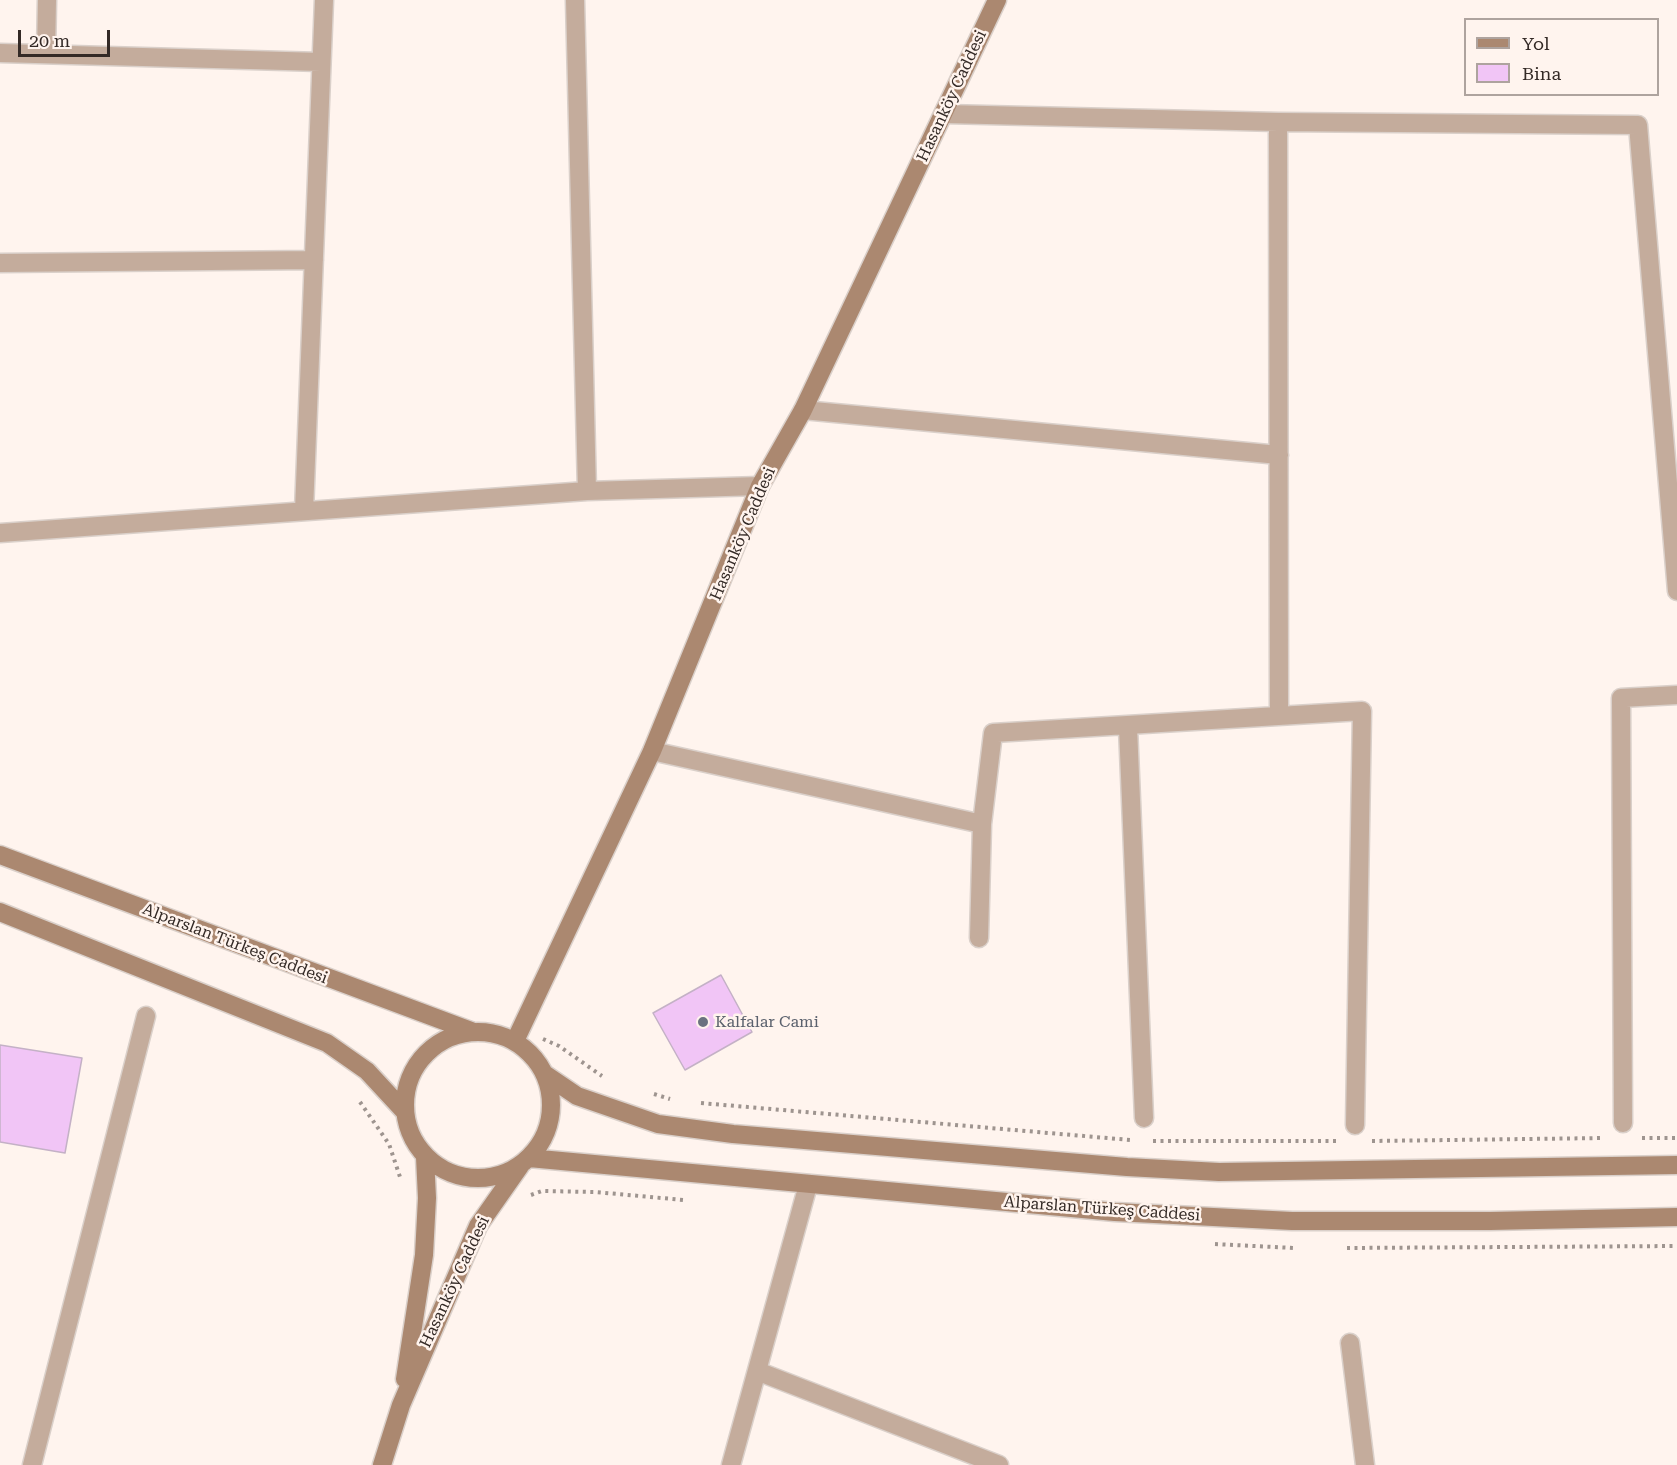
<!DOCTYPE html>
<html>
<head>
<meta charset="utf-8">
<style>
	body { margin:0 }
	#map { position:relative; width:1677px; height:1465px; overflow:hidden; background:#fff4ee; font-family:"Roboto Serif",serif }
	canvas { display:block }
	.legend { position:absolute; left:1464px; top:18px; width:195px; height:78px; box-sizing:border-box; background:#fff4ee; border:2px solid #aea39e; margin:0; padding:8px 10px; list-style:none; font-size:18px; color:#342a26 }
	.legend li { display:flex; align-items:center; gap:12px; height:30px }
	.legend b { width:30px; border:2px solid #aea39e }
	.scale { position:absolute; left:18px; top:30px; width:92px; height:27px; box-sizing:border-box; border:3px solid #342a26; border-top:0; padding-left:8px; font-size:18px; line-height:21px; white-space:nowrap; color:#342a26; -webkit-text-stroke:4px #fff4ee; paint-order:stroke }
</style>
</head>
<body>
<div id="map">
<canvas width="1677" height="1465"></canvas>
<ul class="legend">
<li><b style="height:8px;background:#ab8870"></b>Yol</li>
<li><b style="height:16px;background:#f1c5f6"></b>Bina</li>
</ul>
<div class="scale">20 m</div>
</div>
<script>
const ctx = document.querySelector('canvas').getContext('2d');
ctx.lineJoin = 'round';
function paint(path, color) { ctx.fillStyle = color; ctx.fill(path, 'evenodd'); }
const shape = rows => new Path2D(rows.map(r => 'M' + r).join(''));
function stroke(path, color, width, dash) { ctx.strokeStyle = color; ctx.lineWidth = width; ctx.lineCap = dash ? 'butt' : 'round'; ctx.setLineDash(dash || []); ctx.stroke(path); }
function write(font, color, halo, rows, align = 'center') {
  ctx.font = font + ' "Roboto Serif",serif'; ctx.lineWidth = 5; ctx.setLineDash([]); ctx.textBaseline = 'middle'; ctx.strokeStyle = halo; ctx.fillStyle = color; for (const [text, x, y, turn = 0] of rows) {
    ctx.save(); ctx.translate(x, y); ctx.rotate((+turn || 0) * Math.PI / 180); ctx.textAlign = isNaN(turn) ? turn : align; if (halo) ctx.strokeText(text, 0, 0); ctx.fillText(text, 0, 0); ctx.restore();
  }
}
const building = shape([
	[721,975,752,1032,685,1070,653,1013,721,975],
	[0,1045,82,1058,65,1153,0,1142,0,1045]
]);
const path = shape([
	[543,1039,559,1046,602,1076],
	[654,1094,670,1099],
	[360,1102,389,1144,400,1177],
	[701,1103,1130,1140],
	[1642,1138,1677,1138],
	[1153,1141,1337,1141],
	[1372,1141,1604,1138],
	[531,1195,542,1191,595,1192,684,1200],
	[1215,1244,1294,1248],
	[1347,1248,1677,1246]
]);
const street = shape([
	[575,0,587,491],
	[0,53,321,62],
	[46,54,47,0],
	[945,114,1278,122,1638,125,1677,591],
	[1278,122,1279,716],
	[0,263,314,260],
	[803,410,1279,455],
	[304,511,324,0],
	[0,533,587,491,760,486],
	[1128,727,1144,1118],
	[652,751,982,824,993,733,1362,711,1355,1125],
	[979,938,982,824],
	[1623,1123,1621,698,1677,695],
	[1350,1343,1365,1465],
	[757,1371,999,1465],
	[32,1465,146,1016],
	[731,1465,808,1185]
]);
const secondary = shape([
	[0,855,471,1031],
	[0,912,327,1043,367,1071,404,1111],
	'405 1105a73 73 0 1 1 146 0a73 73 0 1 1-146 0Z',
	[515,1041,652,751,760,486,803,410,997,0],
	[546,1075,577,1096,658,1124,733,1134,1127,1167,1219,1172,1677,1165],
	[529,1158,1115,1212,1292,1221,1490,1221,1677,1217],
	[405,1379,424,1255,427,1198,425,1157],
	[382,1465,401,1405,478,1226,520,1166]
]);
const markers = [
	[703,1022,6,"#6b7280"]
];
const streetNames = [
	["Hasanköy Caddesi",952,96,-65],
	["Hasanköy Caddesi",743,534,-67],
	["Alparslan Türkeş Caddesi",235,944,21],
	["Alparslan Türkeş Caddesi",1102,1209,4],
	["Hasanköy Caddesi",455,1282,-65]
];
const worshipNames = [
	["Kalfalar Cami",715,1022]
];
paint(building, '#f1c5f6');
stroke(building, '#c4b1c6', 1.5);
stroke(street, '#dad0ca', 21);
stroke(secondary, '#dad0ca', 21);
stroke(path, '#9e948f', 4, [3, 4.5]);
stroke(street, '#c4ac9c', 18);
stroke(secondary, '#ab8870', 18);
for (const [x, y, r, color] of markers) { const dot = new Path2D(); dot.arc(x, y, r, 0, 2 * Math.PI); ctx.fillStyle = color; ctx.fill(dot); stroke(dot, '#fff4ee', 2); }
write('16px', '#342a26', '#fff4ee', streetNames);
write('16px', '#5b616d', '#fff4ee', worshipNames, 'left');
</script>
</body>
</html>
